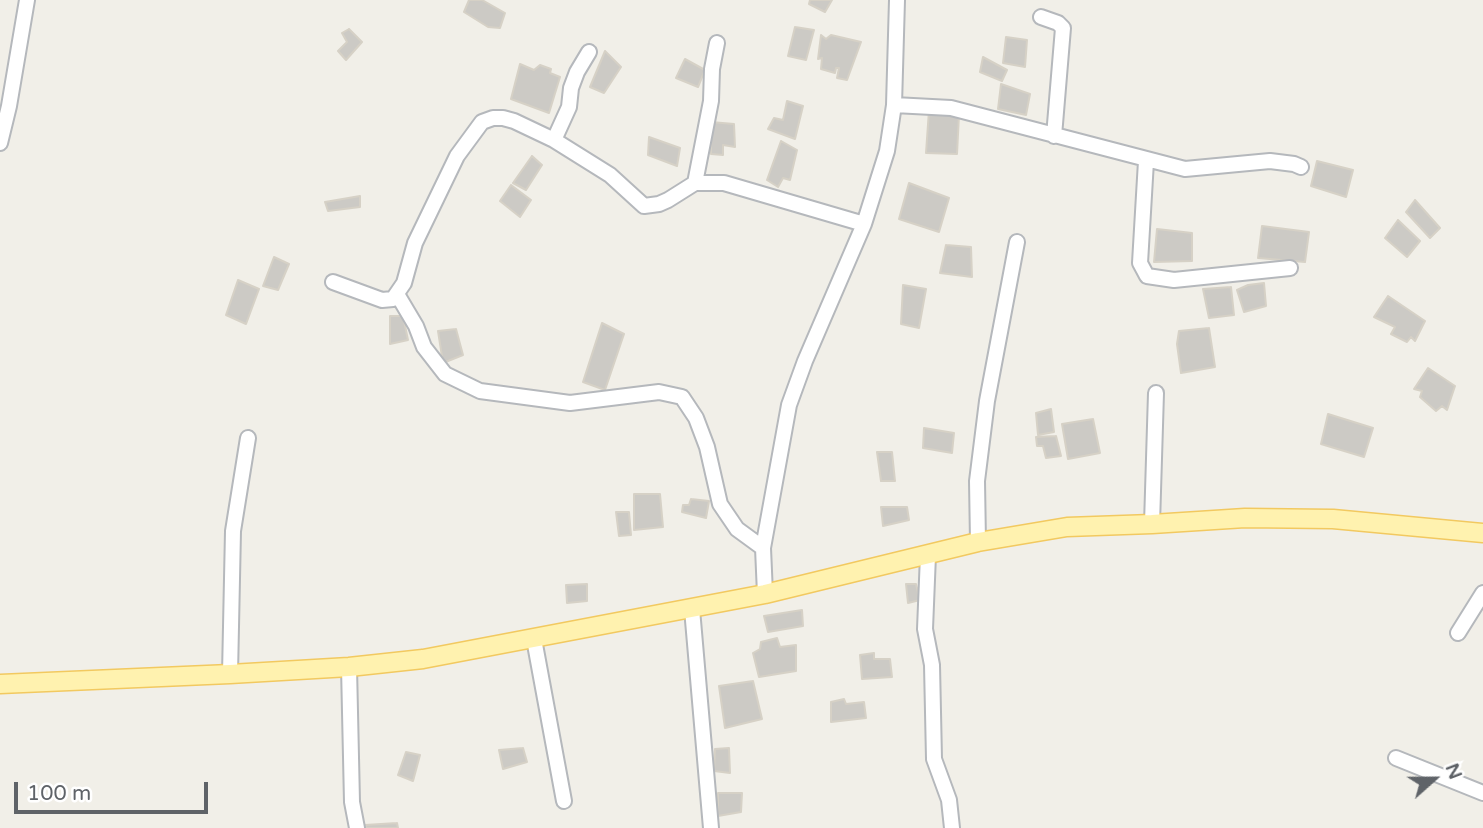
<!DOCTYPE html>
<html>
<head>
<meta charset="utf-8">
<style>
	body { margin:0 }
	#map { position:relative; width:1483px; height:828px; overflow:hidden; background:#f1efe8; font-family:"Varela Round",sans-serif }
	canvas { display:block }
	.north { position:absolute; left:1399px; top:744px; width:70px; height:70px; -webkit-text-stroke:5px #fff; paint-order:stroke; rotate:69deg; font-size:19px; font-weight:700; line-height:28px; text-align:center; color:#5f6368 }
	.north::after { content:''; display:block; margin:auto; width:24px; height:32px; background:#5f6368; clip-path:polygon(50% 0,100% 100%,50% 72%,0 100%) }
	.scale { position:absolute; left:14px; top:782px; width:194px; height:32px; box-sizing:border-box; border:4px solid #5f6368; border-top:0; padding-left:9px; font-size:21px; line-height:24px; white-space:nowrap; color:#5f6368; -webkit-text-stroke:5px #fff; paint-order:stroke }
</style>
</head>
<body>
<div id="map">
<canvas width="1483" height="828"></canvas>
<div class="north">N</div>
<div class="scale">100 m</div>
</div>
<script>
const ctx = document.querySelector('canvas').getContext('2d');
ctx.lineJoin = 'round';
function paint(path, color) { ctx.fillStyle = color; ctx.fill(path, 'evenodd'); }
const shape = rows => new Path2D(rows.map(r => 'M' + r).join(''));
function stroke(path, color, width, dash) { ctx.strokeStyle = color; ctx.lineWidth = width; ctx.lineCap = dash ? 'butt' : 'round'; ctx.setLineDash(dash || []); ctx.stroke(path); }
const building = shape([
	[469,0,482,0,505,13,500,28,488,27,464,12,469,0],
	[810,0,832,0,825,12,809,4,810,0],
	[795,27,814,30,806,60,788,56,795,27],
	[349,29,362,42,346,60,338,51,347,42,342,33,349,29],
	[821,35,826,39,831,35,861,42,847,80,837,78,839,68,836,68,835,73,821,69,822,58,818,59,821,35],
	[1006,37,1027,40,1025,67,1003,63,1006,37],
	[605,51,621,67,604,93,590,87,605,51],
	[983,57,1007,70,1002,81,980,72,983,57],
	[685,59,705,70,698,87,676,78,685,59],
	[520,64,534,70,540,65,551,69,550,73,560,77,549,113,511,99,520,64],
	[1001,84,1030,94,1026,115,998,109,1001,84],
	[787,101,803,106,795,139,768,129,774,118,783,120,787,101],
	[929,110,959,115,957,154,926,153,929,110],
	[711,122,734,124,735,147,723,145,723,155,711,154,711,122],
	[649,137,680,148,677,166,648,155,649,137],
	[781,141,797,150,790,180,783,178,778,187,767,180,781,141],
	[532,156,542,165,526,190,513,183,532,156],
	[1317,161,1353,170,1346,197,1311,186,1317,161],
	[909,183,949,198,939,232,899,219,909,183],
	[511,185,531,200,520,217,500,201,511,185],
	[360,196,360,207,328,211,325,202,360,196],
	[1415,200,1440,228,1430,238,1406,212,1415,200],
	[1398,220,1420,241,1407,257,1385,238,1398,220],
	[1262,226,1309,232,1305,262,1258,258,1262,226],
	[1157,229,1192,233,1192,261,1154,262,1157,229],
	[946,245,971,247,972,277,940,273,946,245],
	[274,257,289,264,278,290,263,286,274,257],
	[238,280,259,289,246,324,226,315,238,280],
	[1264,283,1266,306,1244,312,1237,290,1248,285,1264,283],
	[903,285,926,289,919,328,901,324,903,285],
	[1231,287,1234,315,1209,318,1203,289,1231,287],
	[1388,296,1425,321,1415,341,1411,337,1407,342,1391,334,1395,327,1374,317,1388,296],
	[390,316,403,316,408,340,390,344,390,316],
	[602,323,624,334,605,390,583,382,602,323],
	[1209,328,1215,367,1181,373,1177,344,1179,331,1209,328],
	[456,329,463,355,443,363,438,331,456,329],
	[1428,368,1455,386,1447,410,1442,406,1436,411,1420,397,1422,391,1414,389,1428,368],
	[1051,409,1054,432,1038,435,1036,413,1051,409],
	[1328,414,1373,428,1364,457,1321,444,1328,414],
	[1093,419,1100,453,1068,459,1062,424,1093,419],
	[924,428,954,433,952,453,923,448,924,428],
	[1056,436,1061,456,1046,458,1043,446,1037,446,1036,437,1056,436],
	[877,452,892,452,895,481,881,481,877,452],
	[634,494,660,494,663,527,634,530,634,494],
	[691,499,709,501,706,518,682,512,683,505,689,505,691,499],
	[881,507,907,507,909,520,883,526,881,507],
	[616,512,629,512,631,535,619,536,616,512],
	[587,584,587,601,567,603,566,585,587,584],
	[906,584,916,584,920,600,908,603,906,584],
	[802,610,803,626,768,632,764,616,802,610],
	[777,638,780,647,796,645,796,671,759,677,753,653,760,649,761,642,777,638],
	[874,653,874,659,890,659,892,677,862,679,860,655,874,653],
	[753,681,762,719,725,728,719,686,753,681],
	[844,699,846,704,864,702,866,718,831,722,831,702,844,699],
	[523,748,527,762,503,769,499,750,523,748],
	[729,748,730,773,714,771,715,749,729,748],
	[406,752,420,755,413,781,398,775,406,752],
	[718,793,742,793,741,812,718,816,718,793],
	[397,823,398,828,366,828,365,825,397,823]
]);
const minor = shape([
	[1041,17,1058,23,1063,28,1054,136],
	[894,105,951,108,1185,169,1270,161,1294,164,1301,167],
	[554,140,569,107,571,88,577,72,589,52],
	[0,143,9,106,27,0],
	[1146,161,1140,263,1147,276,1174,280,1290,268],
	[695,183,711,101,712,69,717,43],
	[333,282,382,300,393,299,404,283,415,243,457,156,482,122,493,118,503,118,514,121,554,140,610,175,644,206,659,204,668,200,695,183,724,183,864,224],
	[397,294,416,326,424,347,445,374,480,391,570,403,659,392,682,397,696,418,707,447,720,504,737,529,763,548],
	[1152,524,1156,393],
	[978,542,977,481,987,401,1017,242],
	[928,555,925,629,932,665,934,759,949,800,952,828],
	[765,594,763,548,789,405,805,361,864,224,887,151,894,105,897,0],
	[692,609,711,828],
	[1458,633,1483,593],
	[534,639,564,801],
	[349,667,352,802,357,828],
	[230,674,233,531,248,438],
	[1396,758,1483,793]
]);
const major = shape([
	[0,684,230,674,349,667,423,659,765,594,978,542,1067,527,1152,524,1245,518,1333,519,1483,533]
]);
paint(building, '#cccac5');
stroke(building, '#d6d1c6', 2);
stroke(minor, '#b5b8bc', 18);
stroke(major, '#f2c960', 21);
stroke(minor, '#fff', 14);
stroke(major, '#fff2af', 18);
</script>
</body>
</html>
